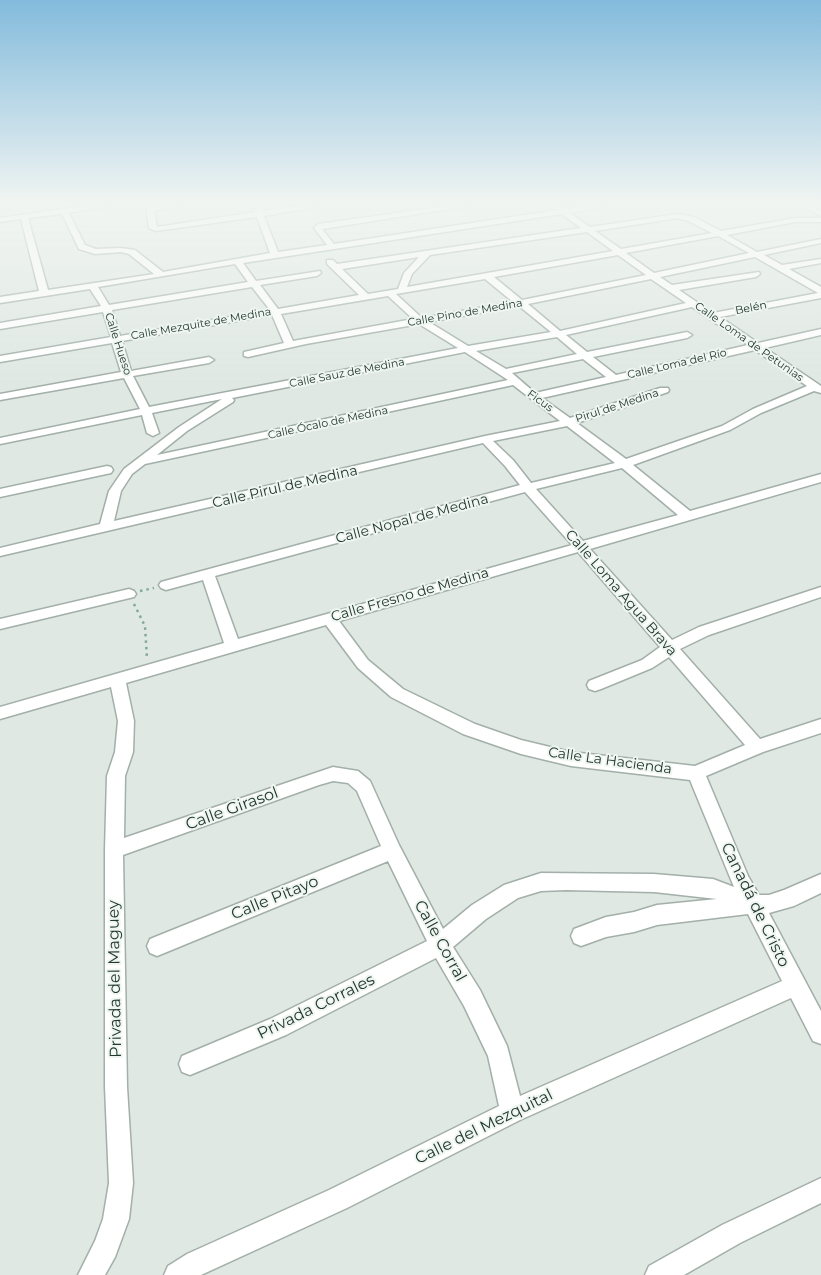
<!DOCTYPE html>
<html>
<head>
<meta charset="utf-8">
<style>
	body { margin:0 }
	canvas { display:block; background:#dfe8e3 }
</style>
</head>
<body>
<canvas width="821" height="1275"></canvas>
<script>
const ctx = document.querySelector('canvas').getContext('2d');
ctx.lineJoin = 'round';
const shape = rows => new Path2D(rows.map(r => 'M' + r).join(''));
function stroke(path, color, width, dash) { ctx.strokeStyle = color; ctx.lineWidth = width; ctx.lineCap = dash ? 'butt' : 'round'; ctx.setLineDash(dash || []); ctx.stroke(path); }
function paint(path, color) { ctx.fillStyle = color; ctx.fill(path, 'evenodd'); }
function write(font, color, halo, rows, align = 'center') {
  ctx.font = font + ' Montserrat,sans-serif'; ctx.lineWidth = 4; ctx.setLineDash([]); ctx.textBaseline = 'middle'; ctx.strokeStyle = halo; ctx.fillStyle = color; for (const [text, x, y, turn = 0] of rows) {
    ctx.save(); ctx.translate(x, y); ctx.rotate((+turn || 0) * Math.PI / 180); ctx.textAlign = isNaN(turn) ? turn : align; if (halo) ctx.strokeText(text, 0, 0); ctx.fillText(text, 0, 0); ctx.restore();
  }
}
const path = shape([
	[140,591,154,588],
	[134,604,145,626,147,659]
]);
const minor = shape([
	[90,205,111,205,69,213,85,245,96,249,121,248,135,250,163,272,270,253,257,217,156,231,149,228,146,205,182,205,154,211,157,227,255,212,254,205,262,205,263,211,274,209,274,205,282,205,281,207,325,205,264,216,278,252,327,245,314,228,318,224,454,205,475,205,322,229,334,244,557,210,560,207,565,209,589,205,608,205,570,213,590,227,678,214,694,217,721,231,795,218,821,218,821,222,795,222,727,235,757,252,821,239,821,243,764,255,782,265,821,259,821,263,789,269,821,287,821,298,720,317,758,343,821,329,821,335,765,348,821,386,821,393,814,391,761,413,730,430,633,465,690,511,821,474,821,482,590,549,672,640,699,627,821,587,821,597,709,635,680,649,760,739,821,719,821,733,763,752,706,776,748,876,759,895,769,895,784,890,821,874,821,893,794,906,769,913,821,1011,821,1044,813,1041,791,998,520,1120,347,1208,201,1275,164,1275,168,1266,187,1254,329,1190,499,1106,488,1056,464,1006,436,958,286,1035,190,1075,182,1072,179,1064,182,1056,270,1019,427,941,388,861,157,956,150,953,147,946,150,939,381,846,357,791,348,783,333,781,319,785,123,855,127,1087,133,1183,129,1219,115,1257,105,1275,78,1275,95,1241,103,1219,109,1183,105,1087,105,850,107,776,115,752,118,721,111,687,0,719,0,707,224,643,203,580,166,590,161,588,159,585,161,582,520,485,505,466,483,443,0,556,0,548,100,524,109,491,124,469,179,427,222,399,152,413,159,433,153,436,147,433,142,415,0,444,0,438,140,409,124,378,0,400,0,394,121,372,112,343,0,362,0,356,111,337,103,312,0,329,0,323,101,306,90,289,0,303,0,297,39,291,21,219,0,222,0,218,90,205],
	[62,214,79,249,95,254,121,252,129,254,154,274,48,290,28,218,62,214],
	[562,214,581,228,337,264,333,260,327,260,327,264,359,295,278,309,260,285,317,276,321,273,320,271,256,281,243,263,562,214],
	[678,218,688,221,712,233,621,249,595,231,678,218],
	[587,232,613,251,407,287,412,274,430,255,587,232],
	[718,236,749,253,654,273,626,253,718,236],
	[618,255,646,275,522,300,494,277,618,255],
	[419,257,404,273,398,289,368,294,342,269,419,257],
	[755,257,818,293,713,313,679,290,756,277,760,274,759,272,672,285,660,277,755,257],
	[235,264,248,282,109,305,98,287,235,264],
	[485,279,513,302,422,318,396,294,485,279],
	[651,279,686,303,560,331,528,304,651,279],
	[252,287,270,310,120,336,112,310,252,287],
	[388,296,413,319,293,341,281,314,388,296],
	[519,306,551,332,468,346,429,322,519,306],
	[692,307,748,345,616,375,593,357,687,338,692,335,687,332,587,352,566,335,692,307],
	[272,315,284,343,244,352,244,356,248,357,306,344,419,324,458,348,149,407,133,376,209,363,214,360,209,357,131,371,122,341,272,315],
	[557,337,577,354,506,369,476,351,557,337],
	[755,350,807,386,753,409,722,426,626,459,577,423,668,392,669,390,668,388,660,388,570,418,542,398,755,350],
	[465,352,508,380,157,455,187,431,233,402,234,400,232,398,465,352],
	[583,359,606,377,535,393,512,373,583,359],
	[513,385,560,421,485,436,114,521,121,491,132,474,145,464,513,385],
	[567,426,615,463,531,483,513,460,493,441,567,426],
	[622,468,678,515,583,541,536,489,622,468],
	[525,492,572,545,238,639,215,576,525,492],
	[578,552,660,647,642,660,589,681,587,685,589,689,595,691,601,689,652,668,669,657,745,745,695,766,571,752,521,740,475,724,403,689,368,660,339,621,578,552],
	[326,625,358,668,391,697,463,734,521,754,571,766,690,780,734,887,713,879,654,874,541,873,504,885,472,905,443,929,399,845,370,781,358,771,333,767,124,838,125,776,133,752,134,721,126,683,326,625],
	[566,890,654,892,717,899,657,905,634,912,606,917,574,929,571,936,574,943,581,946,606,937,634,932,657,925,748,914,782,981,520,1096,507,1046,480,990,453,947,486,919,518,898,541,891,566,890],
	[800,205,809,205,821,211,821,216,800,205],
	[107,466,111,467,113,470,111,473,0,497,0,489,107,466],
	[129,589,134,591,136,594,134,597,0,629,0,619,129,589],
	[821,1178,821,1203,740,1243,684,1275,645,1275,649,1266,722,1225,821,1178]
]);
const farStreetnames = [
	["Belén",751,308,-11],
	["Calle Pino de Medina",465,313,-10],
	["Calle Mezquite de Medina",201,324,-10],
	["Calle Loma de Petunias",749,342,35],
	["Calle Hueso",118,344,72],
	["Calle Loma del Río",677,364,-13],
	["Calle Sauz de Medina",347,373,-11],
	["Ficus",540,401,36],
	["Pirul de Medina",617,406,-18],
	["Calle Ócalo de Medina",328,423,-12]
];
const streetNames = [
	["Calle Pirul de Medina",285,487,-13],
	["Calle Nopal de Medina",412,519,-15],
	["Calle Loma Agua Brava",621,593,49],
	["Calle Fresno de Medina",410,595,-16],
	["Calle La Hacienda",610,761,8]
];
const nearStreetnames = [
	["Calle Girasol",232,809,-20],
	["Calle Pitayo",275,898,-22],
	["Canadá de Cristo",755,905,64],
	["Calle Corral",440,941,61],
	["Privada del Maguey",115,979,-91],
	["Privada Corrales",316,1007,-26],
	["Calle del Mezquital",484,1127,-26]
];
stroke(minor, '#a3afa9', 3);
stroke(path, '#82a999', 2.5, [2.5, 4]);
paint(minor, '#fff');
const sky = ctx.createLinearGradient(0, 0, 0, 384);
sky.addColorStop(0, '#83bbdc');
sky.addColorStop(0.53, '#f1f5f2');
sky.addColorStop(1, '#f1f5f200');
ctx.fillStyle = sky;
ctx.fillRect(0, 0, 821, 384);
write('11px', '#22372f', '#eff6f1', farStreetnames);
write('14px', '#22372f', '#eff6f1', streetNames);
write('16px', '#22372f', '#eff6f1', nearStreetnames);
</script>
</body>
</html>
